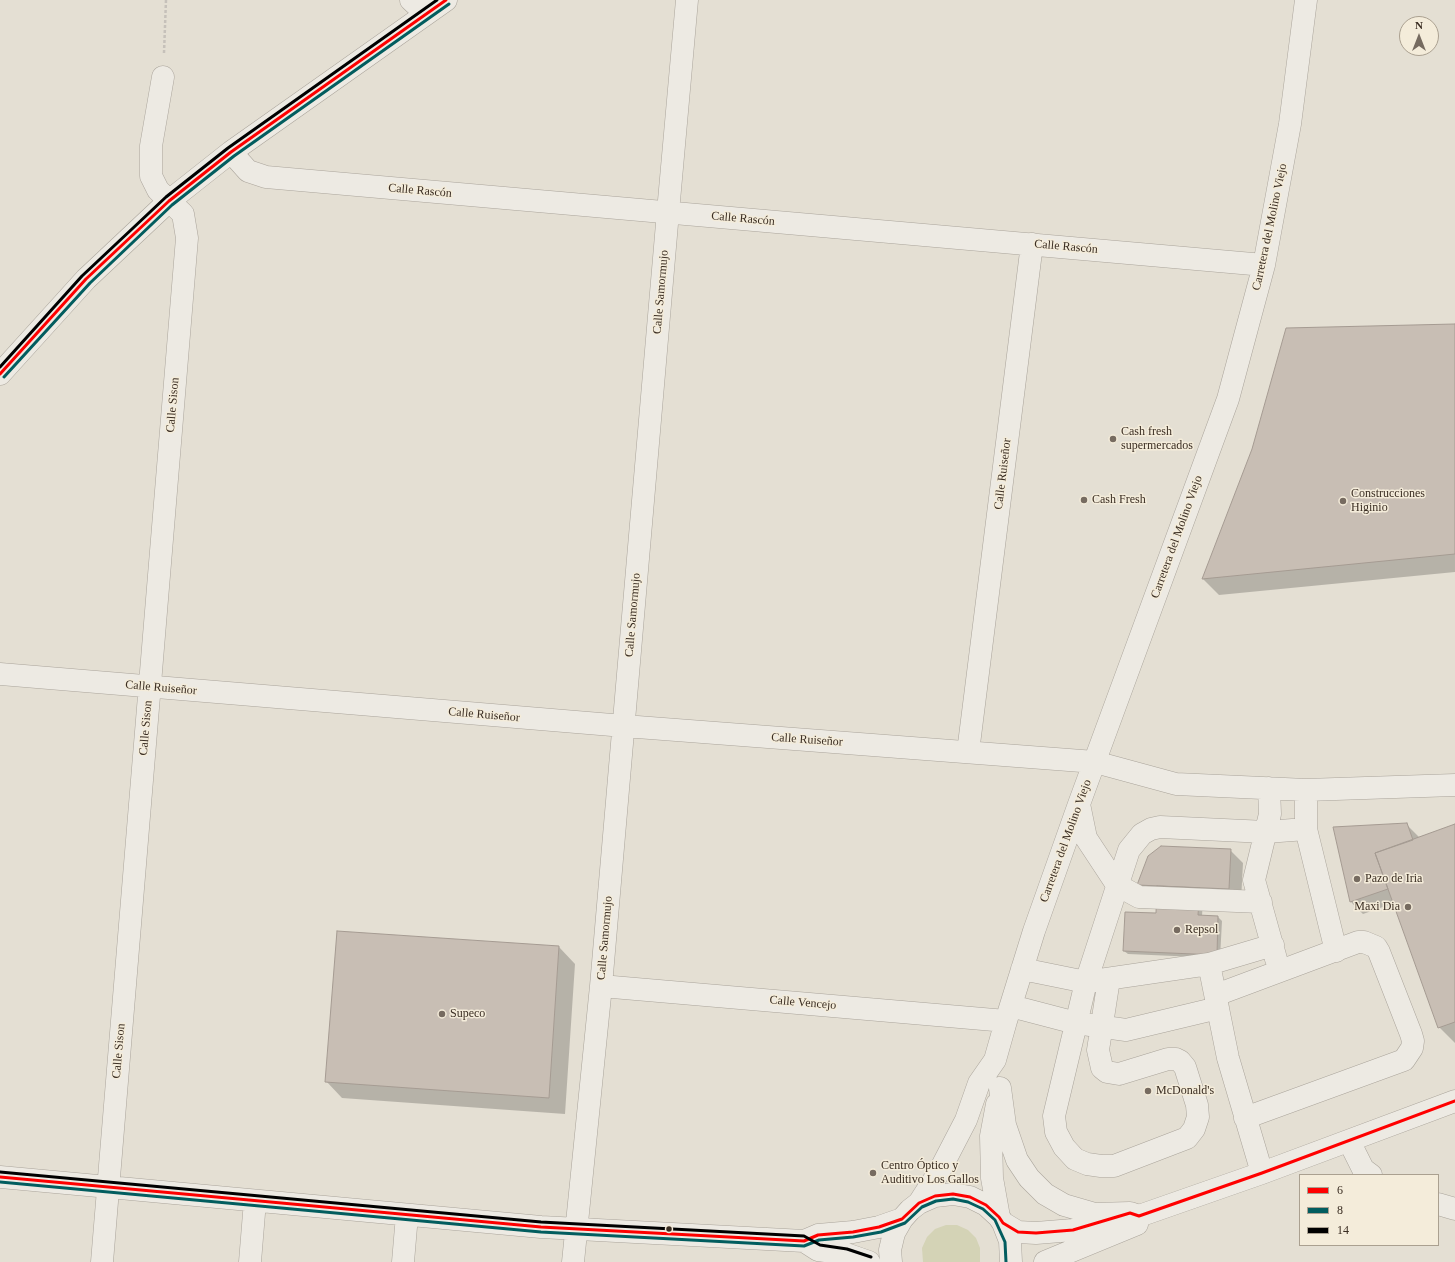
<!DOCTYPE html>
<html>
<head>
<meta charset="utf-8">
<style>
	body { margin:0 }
	#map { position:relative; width:1455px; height:1262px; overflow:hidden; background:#e4dfd3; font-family:Georgia,serif }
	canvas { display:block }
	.legend { position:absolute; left:1299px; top:1174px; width:140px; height:72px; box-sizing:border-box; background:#f4ecda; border:1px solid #aaa090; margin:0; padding:5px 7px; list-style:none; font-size:12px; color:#3a2d22 }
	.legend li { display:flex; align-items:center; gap:8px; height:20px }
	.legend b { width:20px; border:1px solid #aaa090 }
	.north { position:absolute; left:1399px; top:16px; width:40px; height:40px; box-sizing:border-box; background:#f4ecda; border:1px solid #aaa090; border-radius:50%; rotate:0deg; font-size:11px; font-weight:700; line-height:16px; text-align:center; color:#3a2d22 }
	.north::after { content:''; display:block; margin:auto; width:14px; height:18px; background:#766b60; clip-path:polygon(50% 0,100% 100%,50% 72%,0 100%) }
</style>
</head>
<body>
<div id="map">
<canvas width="1455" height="1262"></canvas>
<ul class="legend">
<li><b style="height:5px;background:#f00"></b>6</li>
<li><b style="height:5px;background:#025d5f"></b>8</li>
<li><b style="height:5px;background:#000"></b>14</li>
</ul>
<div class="north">N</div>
</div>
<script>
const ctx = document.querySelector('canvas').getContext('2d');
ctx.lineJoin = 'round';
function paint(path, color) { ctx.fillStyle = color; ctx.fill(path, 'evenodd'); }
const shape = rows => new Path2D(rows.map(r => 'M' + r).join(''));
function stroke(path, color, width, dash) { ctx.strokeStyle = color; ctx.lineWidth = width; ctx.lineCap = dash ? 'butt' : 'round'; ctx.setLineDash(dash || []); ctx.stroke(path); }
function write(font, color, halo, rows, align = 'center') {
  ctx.font = font + ' Georgia,serif'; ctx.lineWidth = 3; ctx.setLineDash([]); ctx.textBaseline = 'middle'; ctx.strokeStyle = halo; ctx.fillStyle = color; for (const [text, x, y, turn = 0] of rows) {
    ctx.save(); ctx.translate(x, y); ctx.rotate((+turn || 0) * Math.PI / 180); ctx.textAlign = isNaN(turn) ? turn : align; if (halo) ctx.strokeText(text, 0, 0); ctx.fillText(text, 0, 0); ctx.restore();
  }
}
const green = shape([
	[946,1225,957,1225,968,1230,976,1238,980,1248,980,1262,923,1262,922,1248,927,1237,935,1229]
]);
const shadow = shape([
	[1455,325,1455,572,1219,595,1203,579,1253,449],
	[1406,824,1419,837,1455,825,1455,1043,1439,1027,1394,903,1363,914,1351,902,1334,828],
	[1230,850,1243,863,1241,901,1203,900,1202,916,1218,917,1222,921,1220,958,1128,954,1124,951,1157,914,1158,898,1138,885],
	[337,932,559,947,575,964,565,1114,342,1098,326,1081]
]);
const building = shape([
	[1455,324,1455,554,1202,579,1252,449,1286,328,1455,324],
	[1407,823,1413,840,1375,853,1388,889,1350,902,1333,827,1407,823],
	[1455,824,1455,1022,1438,1028,1375,853,1455,824],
	[1161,846,1231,849,1229,889,1137,885,1148,856,1161,846],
	[1157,886,1200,888,1198,915,1218,916,1217,955,1123,951,1125,912,1156,913,1157,886],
	[337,931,559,946,549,1098,325,1082,337,931]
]);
const path = shape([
	[164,53,166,0]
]);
const minor = shape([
	[411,0,426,14],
	[231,152,248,171,266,177,1264,265],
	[0,374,86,279,169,201,231,152,446,0],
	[0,674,624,726,1095,762,1176,784,1306,790,1455,785],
	[968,752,1032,244],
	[1269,788,1270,814,1254,880,1276,959],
	[1306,790,1306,829,1336,951],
	[1079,804,1086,838,1117,885,1139,897,1261,902],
	[1022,969,1086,982,1209,964],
	[1109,979,1098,1050,1102,1068,1107,1072,1119,1074,1168,1059,1176,1059,1180,1061,1185,1067,1197,1105,1198,1117,1194,1129,1187,1138,1114,1166,1101,1166,1087,1164,1075,1159,1064,1147,1056,1132,1054,1116,1086,982,1129,850,1142,834,1151,829,1160,827,1266,832,1306,829],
	[601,986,1006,1021],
	[1216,995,1358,942,1364,942,1376,947,1379,952,1411,1034,1413,1041,1412,1048,1404,1060,1245,1118],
	[1011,1006,1076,1023,1126,1030,1218,1008],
	[1000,1088,1005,1125,1017,1160,1029,1178,1045,1194,1064,1205,1095,1214,1130,1213,1139,1216],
	[997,1104,991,1136,992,1178,999,1217],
	[1349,1141,1363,1169,1371,1175],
	[1262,1173,1228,1058,1209,964,1273,945],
	[0,1177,541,1227,804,1241,818,1235,853,1232,879,1227,902,1219],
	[919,1203,939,1172,966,1120,979,1083,995,1060,1006,1021,1034,931,1079,804,1228,399,1264,265,1290,124,1306,0],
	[1438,1204,1455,1209],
	[1139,1216,1262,1173,1455,1101],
	[1003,1223,1018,1232,1036,1233,1073,1230,1113,1218],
	[804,1241,818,1250,846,1254,869,1262],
	[102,1262,187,238,183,214,158,190,151,176,151,146,163,77],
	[250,1262,255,1201],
	[403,1262,407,1215],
	[573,1262,601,986,668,212,687,0],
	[891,1262,890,1250,894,1233,902,1219,910,1210,919,1203,935,1196,953,1194,970,1197,986,1205,999,1217,1003,1223,1010,1241,1011,1262],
	[1045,1262,1137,1224,1139,1216]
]);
const bus1 = shape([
	[0,374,86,279,169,201,231,152,446,0],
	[0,1177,541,1227,804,1241,818,1235,853,1232,879,1227,902,1219,919,1203,935,1196,953,1194,970,1197,986,1205,999,1217,1003,1223,1018,1232,1036,1233,1073,1230,1130,1213,1139,1216],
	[1139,1216,1262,1173,1455,1101]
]);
const bus2 = shape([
	[4,377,90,283,172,205,234,156,449,4],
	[0,1182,541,1232,804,1246,819,1240,853,1237,881,1232,905,1223,922,1207,936,1201,953,1199,968,1202,983,1209,995,1220,1005,1242,1006,1262]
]);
const bus3 = shape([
	[0,367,82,276,166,197,228,148,437,0],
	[0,1172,541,1222,804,1236,820,1245,847,1249,871,1257]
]);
const markers = [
	[1113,439,4,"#766b60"],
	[1084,500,4,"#766b60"],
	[1343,501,4,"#766b60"],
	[1357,879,4,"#766b60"],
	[1408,907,4,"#766b60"],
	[1177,930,4,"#766b60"],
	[442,1014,4,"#766b60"],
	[1148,1091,4,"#766b60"],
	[873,1173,4,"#766b60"],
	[669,1229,3.5,"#3a2d22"]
];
const streetNames = [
	["Calle Rascón",420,191,5],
	["Calle Rascón",743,219,5],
	["Carretera del Molino Viejo",1270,227,-78],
	["Calle Rascón",1066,247,5],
	["Calle Samormujo",661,292,-85],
	["Calle Sison",173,405,-85],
	["Calle Ruiseñor",1003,474,-83],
	["Carretera del Molino Viejo",1177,537,-70],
	["Calle Samormujo",633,615,-85],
	["Calle Ruiseñor",161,688,5],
	["Calle Ruiseñor",484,715,5],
	["Calle Sison",146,728,-85],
	["Calle Ruiseñor",807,740,4],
	["Carretera del Molino Viejo",1066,841,-70],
	["Calle Samormujo",605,938,-85],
	["Calle Vencejo",803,1003,5],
	["Calle Sison",119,1051,-85]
];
const poiNames = [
	["Cash fresh",1121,432],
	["supermercados",1121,446],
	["Construcciones",1351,494],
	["Higinio",1351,508],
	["Cash Fresh",1092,500],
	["Pazo de Iria",1365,879],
	["Maxi Dia",1400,907,"right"],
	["Repsol",1185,930],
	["Supeco",450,1014],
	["McDonald's",1156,1091],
	["Centro Óptico y",881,1166],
	["Auditivo Los Gallos",881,1180]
];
paint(green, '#d4d3b6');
paint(shadow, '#0003');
paint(building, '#c8beb4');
stroke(building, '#a59b92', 1);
stroke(minor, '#aaa49b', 23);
stroke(path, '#c6c1ba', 2.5, [3, 2]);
stroke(minor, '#edeae3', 22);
stroke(bus1, '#f00', 3);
stroke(bus2, '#025d5f', 3);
stroke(bus3, '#000', 3);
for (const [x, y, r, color] of markers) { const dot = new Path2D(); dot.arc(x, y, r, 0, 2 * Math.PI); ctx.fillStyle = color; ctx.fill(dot); stroke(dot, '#f4ecda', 1.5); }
write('12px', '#3a2d22', '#f4ecda', streetNames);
write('12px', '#3a2d22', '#f4ecda', poiNames, 'left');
</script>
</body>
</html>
